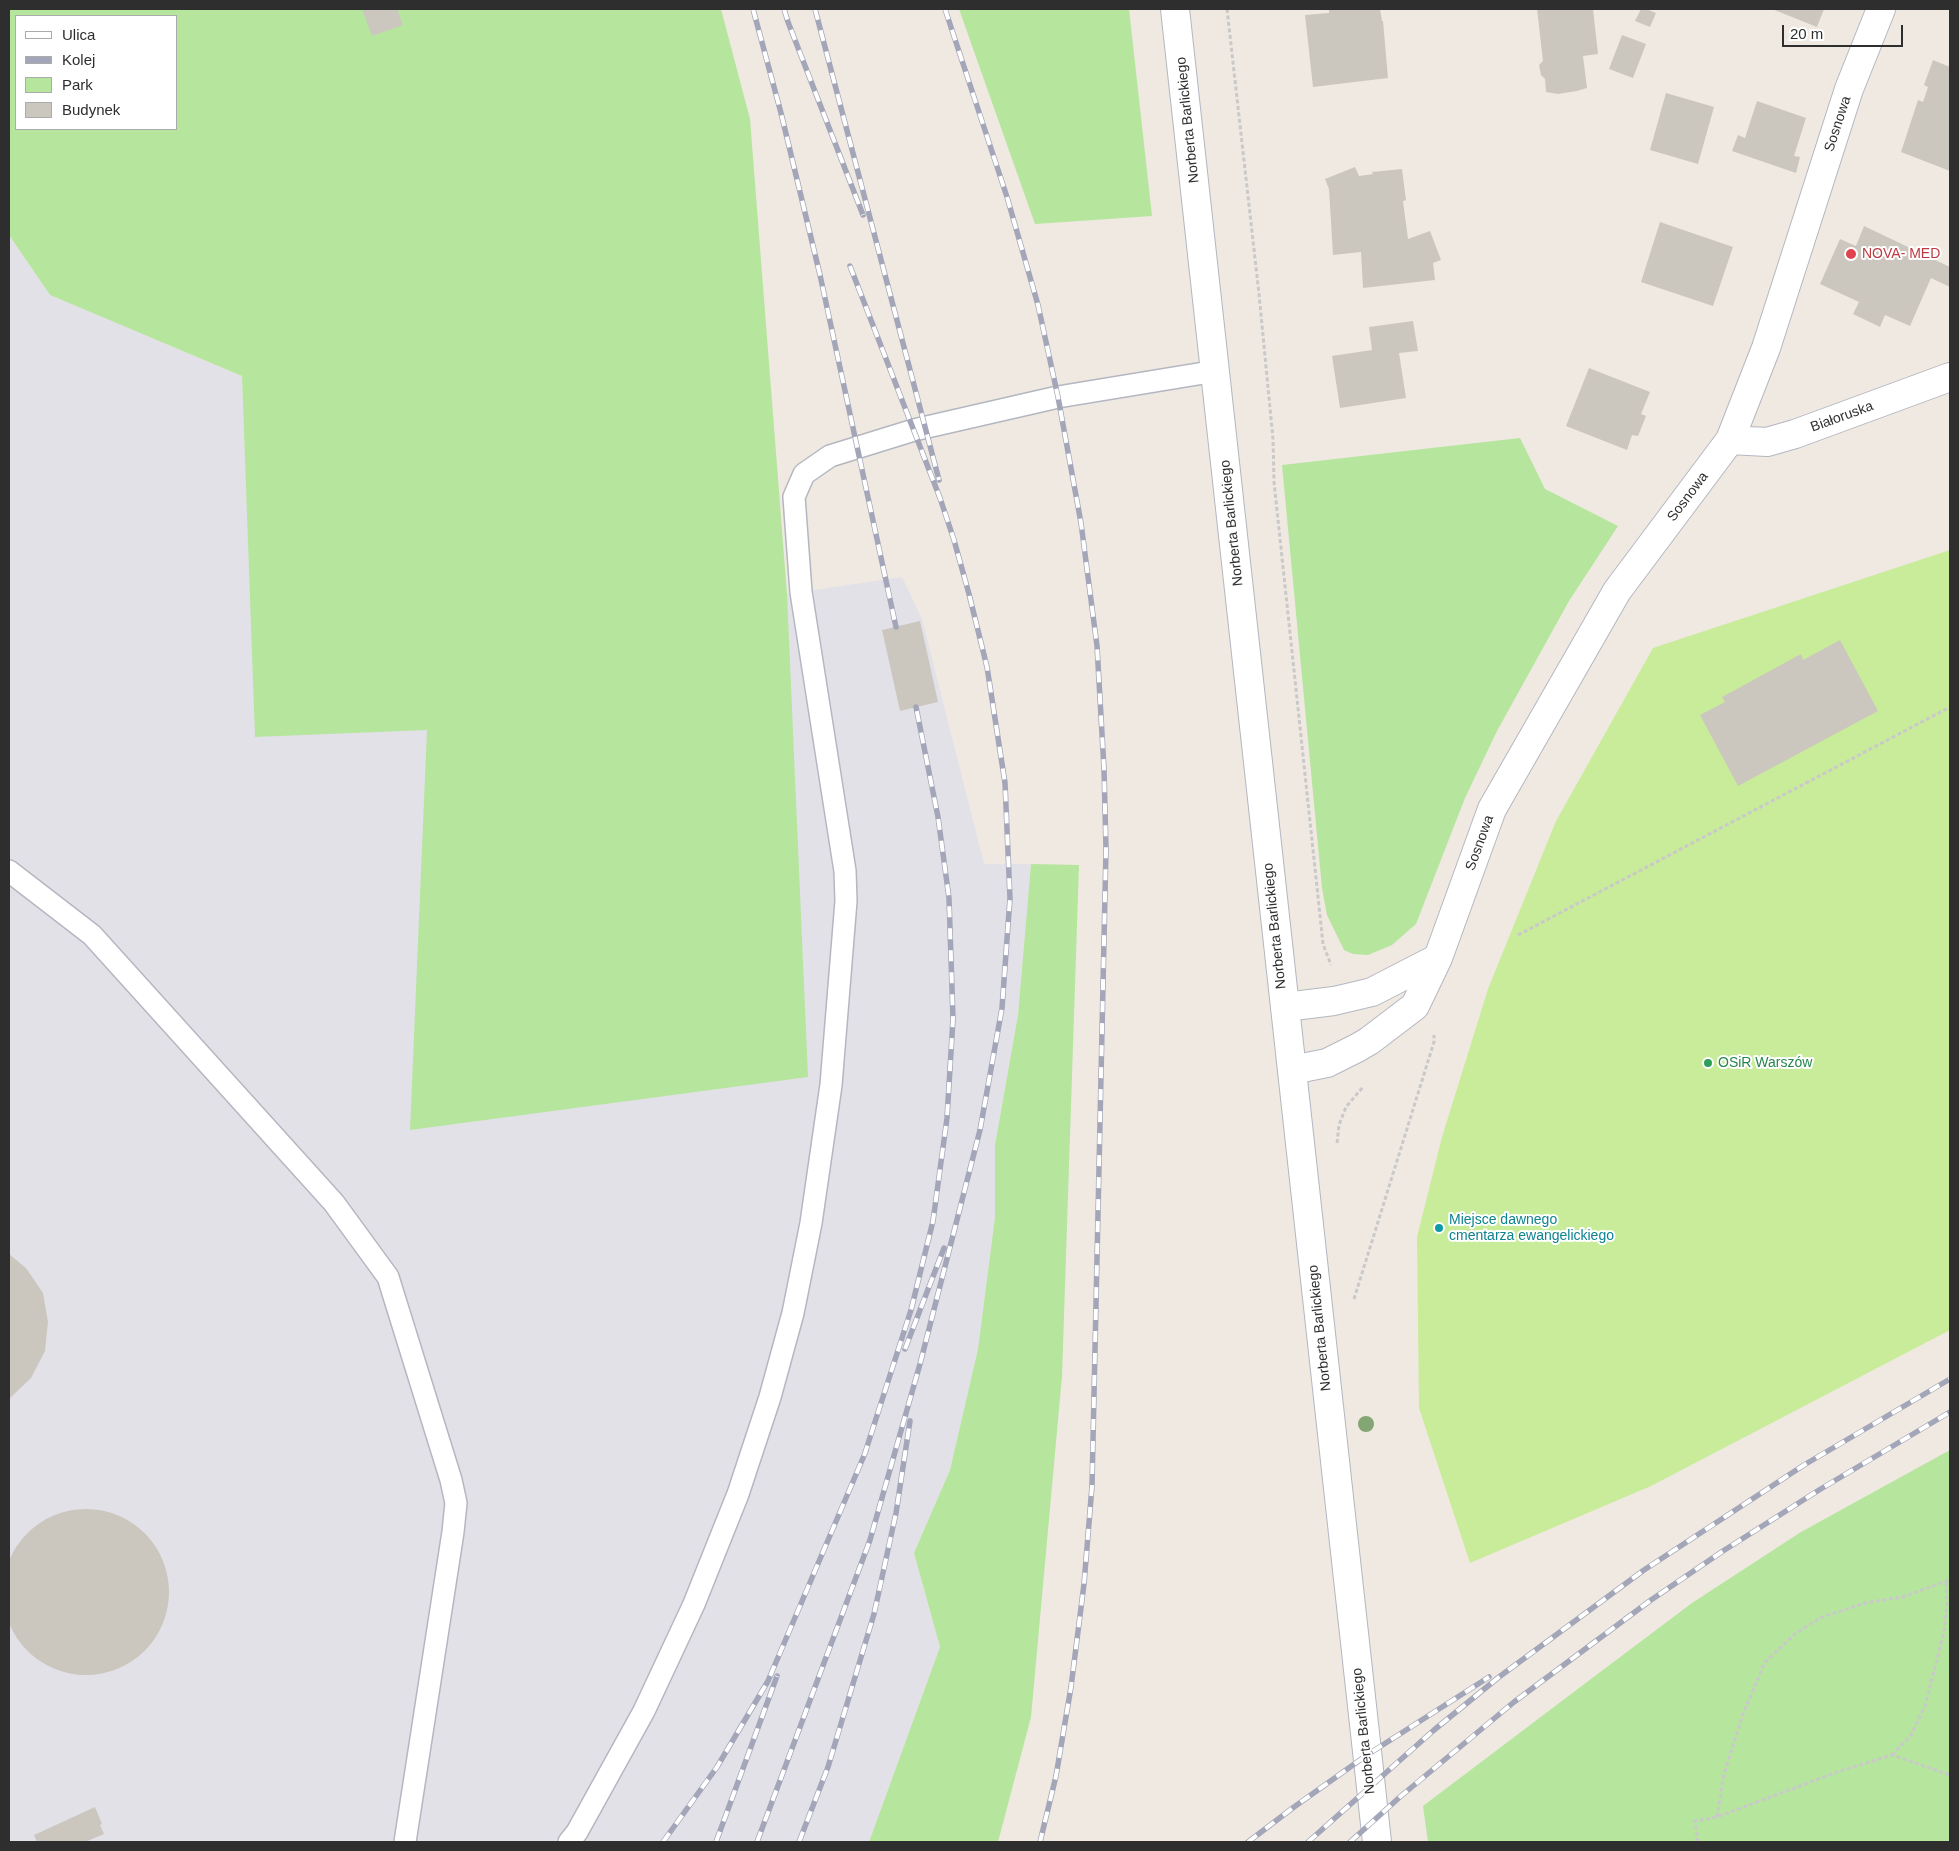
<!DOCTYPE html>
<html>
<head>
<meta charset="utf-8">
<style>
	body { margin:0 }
	#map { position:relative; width:1959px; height:1851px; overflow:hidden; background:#efe9e1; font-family:Helvetica,sans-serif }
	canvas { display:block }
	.frame { position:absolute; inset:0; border:10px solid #2e2e2e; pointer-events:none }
	.legend { position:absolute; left:15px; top:15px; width:162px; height:115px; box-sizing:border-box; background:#fff; border:1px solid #ababab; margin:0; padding:6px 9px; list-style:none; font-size:15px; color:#2e2e2e }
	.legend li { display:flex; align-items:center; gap:10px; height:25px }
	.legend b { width:25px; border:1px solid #ababab }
	.scale { position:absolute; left:1782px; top:25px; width:121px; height:22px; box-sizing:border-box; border:2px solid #2e2e2e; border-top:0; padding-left:6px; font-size:15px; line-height:18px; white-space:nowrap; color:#2e2e2e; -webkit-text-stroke:4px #fff; paint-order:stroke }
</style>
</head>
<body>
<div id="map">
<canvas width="1959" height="1851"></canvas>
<div class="frame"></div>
<ul class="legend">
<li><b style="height:6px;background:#fff"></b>Ulica</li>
<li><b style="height:6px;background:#a3a6b8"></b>Kolej</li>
<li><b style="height:14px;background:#b6e59e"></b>Park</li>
<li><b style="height:14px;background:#cbc7bf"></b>Budynek</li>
</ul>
<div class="scale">20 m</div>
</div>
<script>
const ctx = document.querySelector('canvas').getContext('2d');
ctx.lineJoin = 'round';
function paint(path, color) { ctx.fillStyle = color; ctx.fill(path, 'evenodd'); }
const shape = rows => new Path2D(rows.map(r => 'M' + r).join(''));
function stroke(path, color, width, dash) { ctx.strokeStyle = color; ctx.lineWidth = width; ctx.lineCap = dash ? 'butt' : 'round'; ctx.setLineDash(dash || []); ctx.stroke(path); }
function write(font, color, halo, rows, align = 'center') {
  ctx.font = font + ' Helvetica,sans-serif'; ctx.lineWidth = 4; ctx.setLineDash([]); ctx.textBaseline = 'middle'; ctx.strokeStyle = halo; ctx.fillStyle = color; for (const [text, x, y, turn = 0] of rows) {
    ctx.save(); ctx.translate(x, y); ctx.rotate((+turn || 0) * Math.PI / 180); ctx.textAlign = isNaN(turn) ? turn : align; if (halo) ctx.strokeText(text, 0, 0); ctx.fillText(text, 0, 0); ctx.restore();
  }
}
const industrial = shape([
	[9,235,50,295,242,376,245,457,787,594,902,577,922,619,984,864,1031,864,1018,1015,995,1145,995,1217,978,1349,950,1470,914,1553,940,1647,869,1842,9,1842]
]);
const green = shape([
	[9,9,721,9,750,119,787,594,808,1077,410,1130,427,730,255,737,242,376,50,295,9,235],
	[16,16,176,16,176,129,16,129],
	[959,9,1129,9,1152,216,1035,224],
	[1520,438,1545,489,1618,526,1569,601,1497,731,1465,798,1416,924,1392,945,1368,955,1353,954,1344,950,1327,915,1322,888,1282,465],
	[1031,864,1079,865,1062,1376,1031,1717,998,1842,869,1842,940,1647,914,1553,950,1470,978,1349,995,1217,995,1145,1018,1015],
	[1950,1450,1950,1841,1428,1842,1423,1806,1583,1685,1692,1603,1801,1532]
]);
const pitch = shape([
	[1950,550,1950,1330,1651,1486,1470,1563,1419,1408,1417,1237,1442,1137,1488,989,1556,821,1653,648]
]);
const building = shape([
	[362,9,397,9,403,25,372,36],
	[1329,9,1380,9,1382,21,1383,21,1388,78,1313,87,1305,15,1329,13],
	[1537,9,1593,9,1598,54,1583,56,1587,88,1577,91,1558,94,1546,92,1545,79,1541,75,1539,65,1543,61],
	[1641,9,1646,9,1656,13,1650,27,1635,21],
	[1772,9,1824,9,1817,27],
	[1622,35,1646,44,1633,78,1609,69],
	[1933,60,1950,67,1950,171,1901,152,1918,100,1923,102,1928,87,1924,85],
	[1666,93,1714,107,1698,164,1650,150],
	[1757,101,1806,118,1794,156,1800,157,1796,173,1732,151,1738,135,1745,138],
	[1355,167,1359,176,1373,174,1372,172,1402,169,1406,200,1403,201,1408,239,1430,231,1441,260,1433,263,1435,280,1363,288,1361,252,1333,255,1329,189,1325,179],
	[1660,222,1733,247,1713,306,1641,282],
	[1864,226,1950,267,1950,287,1931,278,1910,326,1885,315,1880,327,1853,314,1859,302,1820,284,1840,239,1856,246],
	[1413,321,1418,351,1399,353,1406,398,1340,408,1332,356,1372,350,1369,327],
	[1589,368,1650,392,1641,414,1646,416,1638,436,1632,435,1627,450,1566,426],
	[920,621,938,702,900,711,882,630],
	[1840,640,1878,711,1738,786,1700,715,1725,702,1722,697,1801,654,1803,660],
	[9,1254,26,1268,43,1293,48,1322,45,1351,31,1378,9,1399],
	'3 1592a83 83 0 1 1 166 0a83 83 0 1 1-166 0Z',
	[95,1807,102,1824,100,1825,104,1834,85,1842,37,1842,34,1835]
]);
const path = shape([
	[1227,9,1259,294,1273,439,1274,482,1323,944,1331,965],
	[1518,935,1950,707],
	[1337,1143,1339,1125,1346,1107,1363,1087],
	[1354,1299,1434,1042,1434,1035],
	[1892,1755,1911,1735,1925,1706,1944,1632,1947,1602,1946,1581],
	[1717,1817,1724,1774,1743,1714,1765,1662,1796,1633,1822,1617,1865,1603,1902,1597,1950,1580],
	[1698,1842,1695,1821,1717,1817,1840,1771,1892,1755,1950,1775]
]);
const lane = shape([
	[9,871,92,935,334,1203,388,1277,451,1480,456,1503,453,1532,405,1842],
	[569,1842,577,1832,644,1711,694,1604,738,1494,770,1397,793,1313,811,1223,831,1085,846,901,845,871,801,592,794,497,804,474,830,456,914,430,1058,397,1216,371]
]);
const street = shape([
	[1730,440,1767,442,1795,434,1950,377],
	[1285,1007,1334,1001,1372,992,1438,958],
	[1292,1070,1327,1063,1357,1048,1369,1041,1415,1006,1438,958,1492,809,1617,591,1730,440,1766,348,1849,89,1881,9]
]);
const secondary = shape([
	[1175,9,1377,1842]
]);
const rail = shape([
	[753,9,781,113,820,275,896,627],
	[784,9,788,22,863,215],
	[815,9,939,480],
	[945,9,1007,197,1038,305,1058,397,1081,523,1097,646,1104,769,1106,849,1092,1486,1084,1584,1071,1687,1056,1776,1040,1842],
	[905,1349,944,1248],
	[864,1456,911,1310,933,1221,947,1118,953,1019,949,898,938,817,916,707],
	[663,1842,717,1767,768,1681,866,1451],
	[716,1842,777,1676],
	[757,1842,870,1540,920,1364,980,1130,1002,1008,1010,898,1005,783,987,667,969,594,954,540,940,498,850,266],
	[799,1842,828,1767,874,1614,896,1513,910,1421],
	[1248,1842,1294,1807,1367,1755,1489,1677],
	[1308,1842,1434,1730,1499,1677,1644,1570,1804,1465,1950,1379],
	[1350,1842,1401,1796,1514,1702,1651,1600,1723,1551,1819,1490,1950,1412]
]);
const trees = [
	[1366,1424]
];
const markers = [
	[1851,254,6,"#e0444e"],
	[1708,1063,5,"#2e9e5b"],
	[1439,1228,5,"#0f9aa8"]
];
const streetNames = [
	["Norberta Barlickiego",1188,120,-96],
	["Sosnowa",1838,124,-72],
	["Białoruska",1842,417,-20],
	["Sosnowa",1688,497,-53],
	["Norberta Barlickiego",1232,523,-96],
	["Sosnowa",1480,843,-70],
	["Norberta Barlickiego",1275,926,-96],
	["Norberta Barlickiego",1320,1328,-96],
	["Norberta Barlickiego",1364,1731,-96]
];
const healthNames = [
	["NOVA- MED",1862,254]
];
const leisureNames = [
	["OSiR Warszów",1718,1063]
];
const cultureNames = [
	["Miejsce dawnego",1449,1220],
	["cmentarza ewangelickiego",1449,1236]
];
paint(industrial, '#e3e1e8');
paint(green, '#b6e59e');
paint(pitch, '#c9ec9a');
paint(building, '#cbc7bf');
stroke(lane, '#b4b7c1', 24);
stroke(street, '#b4b7c1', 30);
stroke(secondary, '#b4b7c1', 30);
stroke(path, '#c9c9c9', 3, [4, 2.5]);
stroke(lane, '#fff', 21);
stroke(street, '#fff', 28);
stroke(secondary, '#fff', 28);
stroke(rail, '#a3a6b8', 5.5);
stroke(rail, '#fff', 4, [11]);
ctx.fillStyle = '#84a574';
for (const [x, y] of trees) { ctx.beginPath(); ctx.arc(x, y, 8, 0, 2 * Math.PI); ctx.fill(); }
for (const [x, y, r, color] of markers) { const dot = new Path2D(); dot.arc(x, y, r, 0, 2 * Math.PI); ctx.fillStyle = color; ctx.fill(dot); stroke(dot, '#fff', 2); }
write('14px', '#2e2e2e', '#fff', streetNames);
write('14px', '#be3a42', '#fff', healthNames, 'left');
write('14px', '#27864d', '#fff', leisureNames, 'left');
write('14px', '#0d838f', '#fff', cultureNames, 'left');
</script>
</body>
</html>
